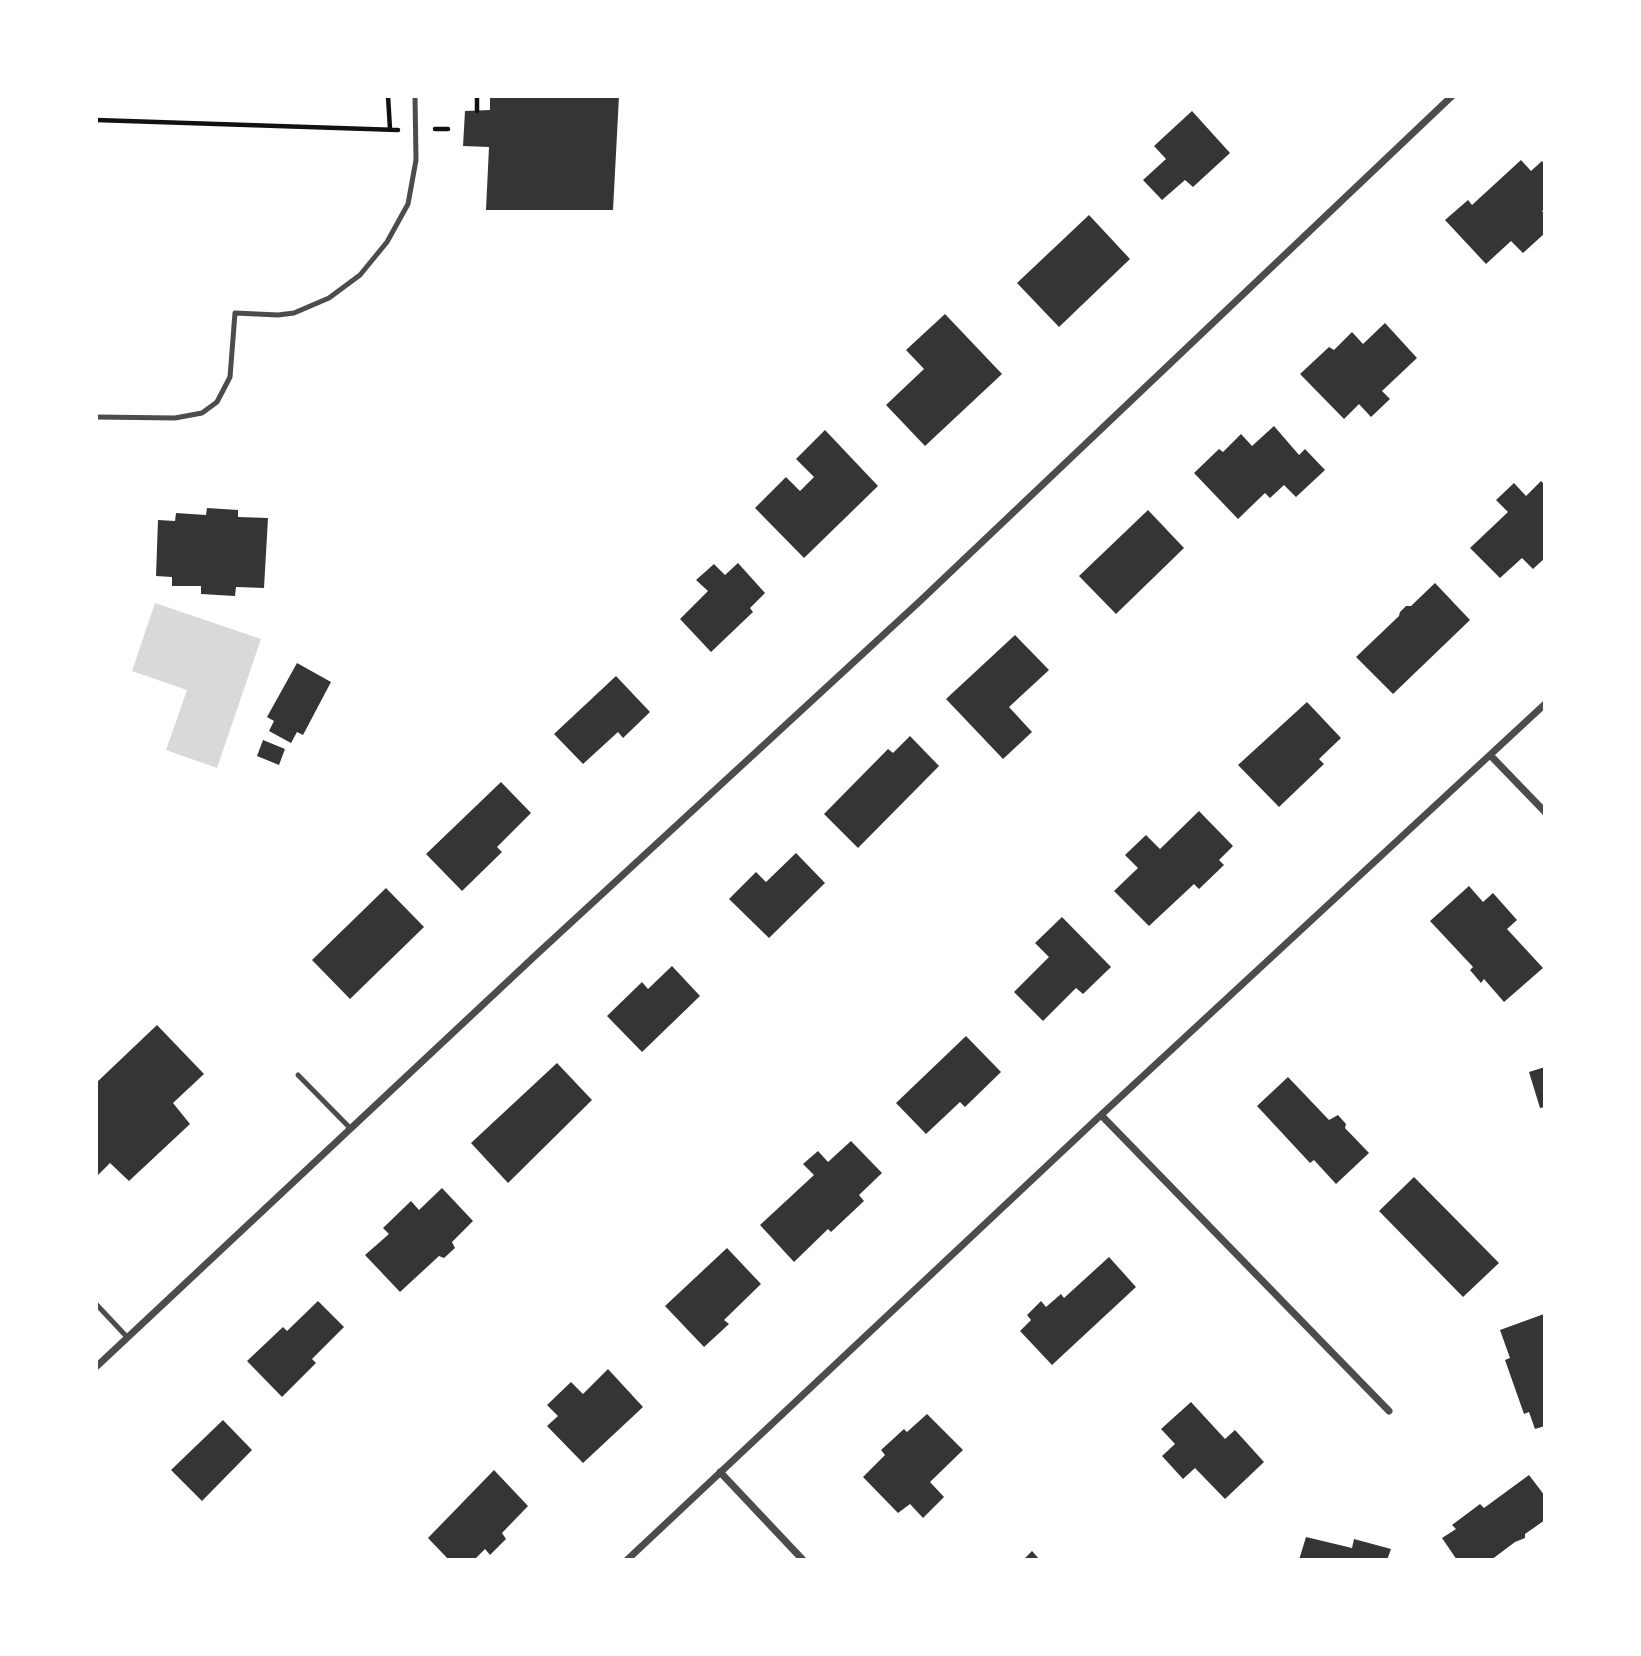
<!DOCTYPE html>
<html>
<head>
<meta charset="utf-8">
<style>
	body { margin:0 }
	#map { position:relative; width:1641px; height:1656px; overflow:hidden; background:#fff; font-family:Lato,sans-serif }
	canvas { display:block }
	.frame { position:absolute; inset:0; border:98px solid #fff; pointer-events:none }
</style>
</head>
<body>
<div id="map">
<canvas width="1641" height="1656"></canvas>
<div class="frame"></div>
</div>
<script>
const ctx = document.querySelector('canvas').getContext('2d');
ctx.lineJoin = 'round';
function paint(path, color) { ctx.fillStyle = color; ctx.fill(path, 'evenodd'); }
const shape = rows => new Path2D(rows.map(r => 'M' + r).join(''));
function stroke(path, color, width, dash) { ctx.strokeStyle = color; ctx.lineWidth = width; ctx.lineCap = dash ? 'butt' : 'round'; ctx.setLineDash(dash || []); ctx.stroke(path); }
const water = shape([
	[155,603,261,639,217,768,166,750,187,690,132,671]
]);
const building = shape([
	[490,96,619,96,613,210,486,210,489,147,463,146,465,111,490,110],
	[1192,111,1230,153,1193,187,1185,180,1162,200,1143,180,1166,159,1154,146],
	[1521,160,1531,171,1542,161,1545,164,1545,208,1542,211,1545,215,1545,233,1523,253,1511,241,1486,264,1445,220,1468,200,1472,205],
	[1089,215,1130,259,1059,327,1017,283],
	[945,314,1002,374,925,446,886,405,924,369,906,350],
	[1385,323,1417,358,1382,391,1390,399,1371,417,1359,404,1344,419,1300,374,1329,347,1334,350,1352,332,1363,344],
	[1274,426,1299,455,1305,449,1325,470,1296,497,1284,485,1270,498,1265,493,1238,519,1194,473,1219,449,1223,452,1241,434,1252,446],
	[825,430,878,486,804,558,755,508,786,477,800,491,814,477,796,459],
	[1541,481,1545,485,1545,558,1533,569,1522,558,1500,578,1470,548,1508,512,1496,500,1514,483,1526,496],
	[207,508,238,510,238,517,268,518,264,588,236,587,235,596,201,594,201,586,172,586,172,577,156,576,158,520,175,521,176,513,206,515],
	[1148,510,1184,548,1116,614,1079,576],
	[738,563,765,593,750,608,753,612,711,652,680,619,708,591,696,580,714,564,725,575],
	[1435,583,1470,620,1393,694,1356,657,1399,616,1400,612,1406,606,1411,606],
	[1015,635,1049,670,1009,707,1032,732,1003,759,946,699],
	[297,663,331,682,303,735,297,732,291,743,269,731,274,721,267,717],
	[616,676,650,712,623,738,618,732,583,764,554,734],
	[1307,702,1341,738,1319,759,1324,764,1279,807,1238,765],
	[910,736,939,766,858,848,824,814,888,749,893,753],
	[263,740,285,749,279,765,257,756],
	[501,782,531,813,497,847,502,852,462,891,426,854],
	[1199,811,1233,846,1219,860,1224,865,1199,889,1194,884,1149,926,1114,891,1138,868,1125,855,1146,835,1160,849],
	[796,853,825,883,769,938,729,899,756,872,766,882],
	[1469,886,1483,902,1493,893,1517,920,1507,929,1543,968,1504,1002,1484,979,1481,983,1470,970,1473,967,1430,921],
	[386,888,424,927,350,999,312,960],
	[1062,917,1111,967,1083,994,1076,988,1043,1021,1014,992,1049,957,1035,943],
	[672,966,700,996,642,1052,607,1016,642,982,648,989],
	[157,1025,204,1074,173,1103,190,1124,129,1181,110,1163,96,1177,96,1083],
	[966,1036,1001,1072,965,1107,960,1102,926,1134,896,1103],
	[557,1063,592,1100,508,1183,471,1143],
	[1545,1067,1545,1107,1540,1108,1529,1072],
	[1288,1077,1329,1120,1338,1115,1346,1124,1345,1128,1369,1153,1336,1184,1314,1160,1310,1163,1257,1106],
	[851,1141,882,1173,859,1195,864,1201,831,1232,828,1229,794,1262,760,1225,814,1175,803,1164,818,1151,828,1162],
	[1414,1177,1499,1263,1463,1297,1379,1211],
	[442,1188,473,1221,452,1242,455,1248,444,1258,439,1256,400,1292,365,1255,389,1234,383,1228,411,1201,419,1210],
	[727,1248,761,1284,724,1320,729,1324,704,1347,665,1306],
	[1109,1257,1136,1287,1052,1365,1020,1331,1031,1320,1027,1315,1041,1301,1046,1307,1061,1294,1064,1298],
	[318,1301,344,1327,312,1359,316,1363,282,1397,247,1361,283,1327,287,1331],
	[1544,1314,1545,1426,1535,1429,1529,1412,1524,1414,1505,1360,1510,1358,1500,1330],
	[608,1369,643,1407,583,1463,547,1426,558,1416,547,1405,571,1382,583,1394],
	[1191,1402,1225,1439,1235,1430,1264,1462,1225,1499,1195,1468,1183,1479,1162,1456,1175,1444,1161,1429],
	[927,1414,963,1450,930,1482,944,1497,923,1518,910,1504,898,1513,863,1477,885,1455,881,1450,904,1429,907,1432],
	[223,1420,252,1450,202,1501,171,1470],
	[494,1470,528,1506,502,1533,506,1539,490,1555,485,1549,474,1560,449,1560,428,1538],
	[1529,1475,1545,1496,1545,1520,1525,1534,1525,1538,1515,1542,1491,1560,1457,1560,1442,1538,1456,1529,1452,1525,1480,1504,1484,1508],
	[1306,1537,1352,1548,1354,1539,1391,1549,1387,1560,1299,1560],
	[1032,1551,1040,1560,1023,1560]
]);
const path = shape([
	[388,96,390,129],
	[477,111,477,96],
	[96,120,398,130],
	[435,129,448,129]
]);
const service = shape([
	[96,417,175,418,202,413,217,402,230,377,235,313,278,315,294,313,329,298,360,275,387,242,408,204,416,160,415,96],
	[298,1075,351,1129],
	[96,1304,127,1337]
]);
const minor = shape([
	[1491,756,1545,812],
	[1101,1115,1389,1411],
	[96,1367,537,954,919,602,1452,96],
	[720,1472,803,1560],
	[627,1560,1101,1115,1545,704]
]);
paint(water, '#d9d9d9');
paint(building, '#353535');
stroke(path, '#111', 4.5);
stroke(service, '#4c4c4c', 5);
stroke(minor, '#4c4c4c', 7);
</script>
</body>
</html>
